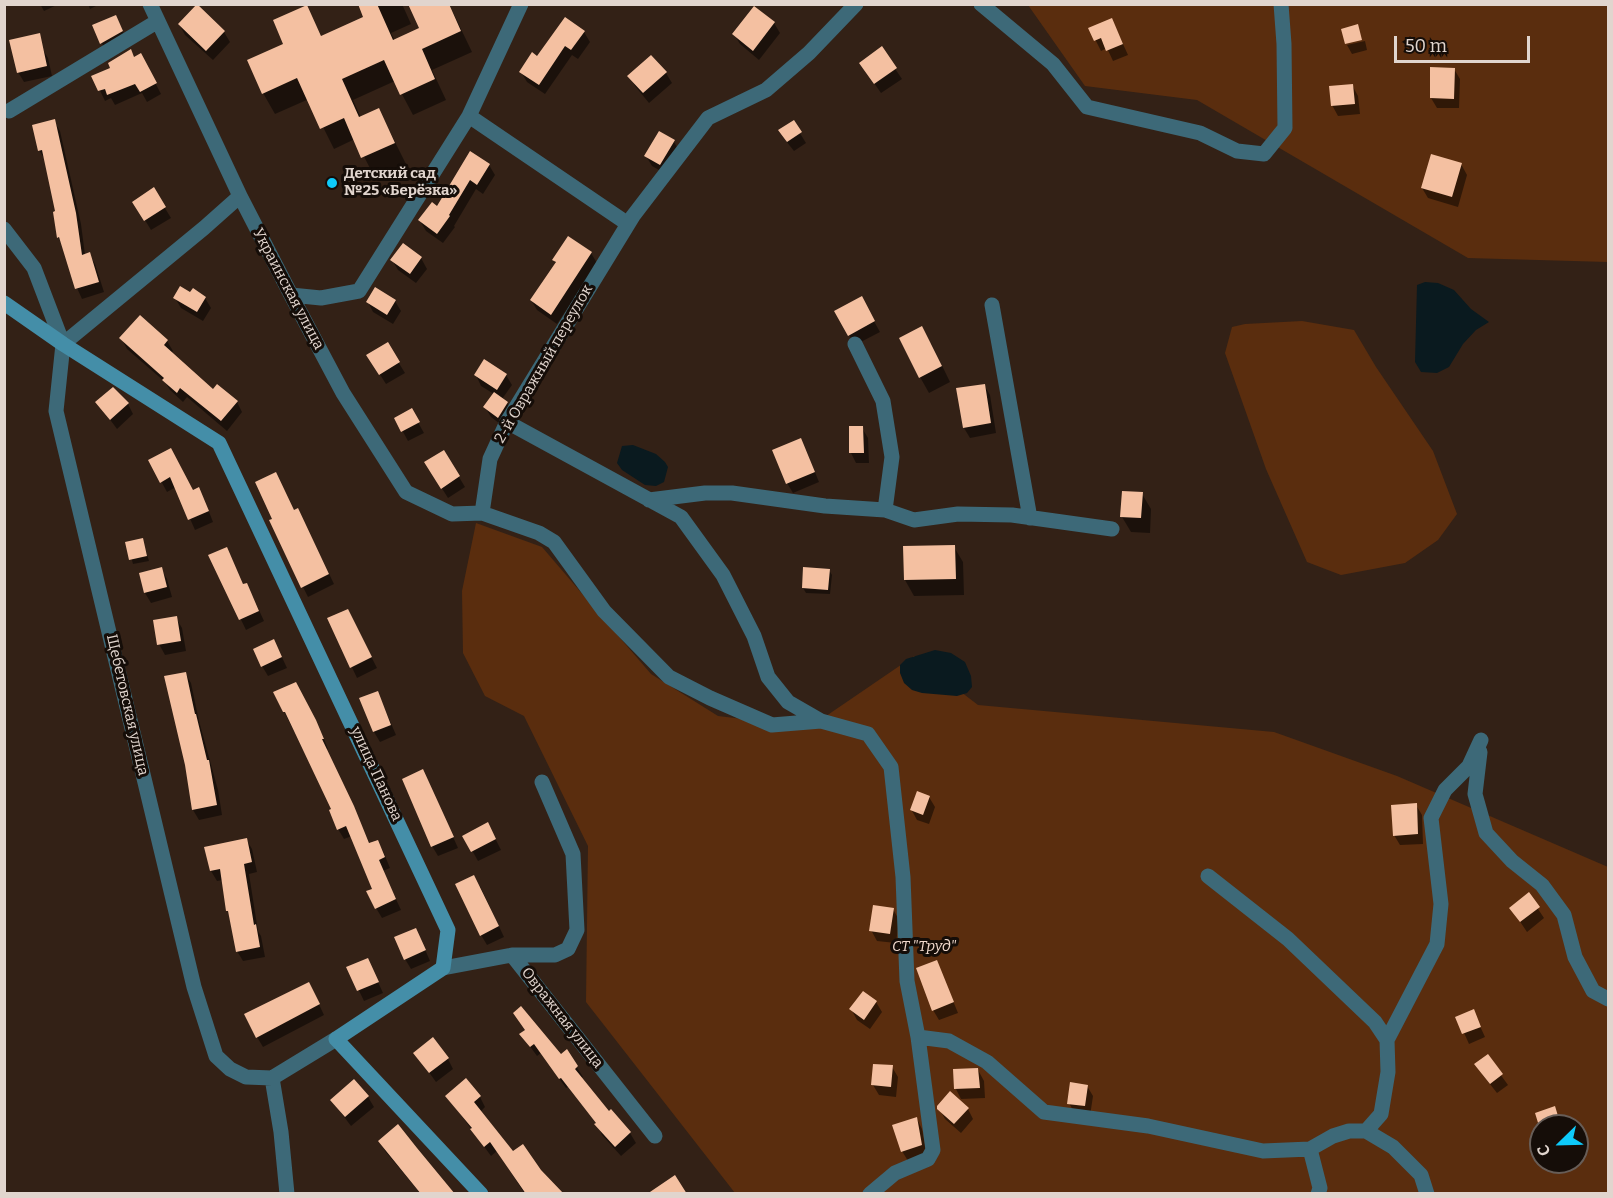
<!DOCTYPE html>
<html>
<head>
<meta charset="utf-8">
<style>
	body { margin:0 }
	#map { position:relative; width:1613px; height:1198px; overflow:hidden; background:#332116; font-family:Bitter,serif }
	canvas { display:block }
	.frame { position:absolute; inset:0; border:6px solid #e1d5ce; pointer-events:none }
	.north { position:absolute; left:1529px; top:1114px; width:60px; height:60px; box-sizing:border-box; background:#150d08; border:2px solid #675d57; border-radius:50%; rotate:247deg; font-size:16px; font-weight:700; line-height:24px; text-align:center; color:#e1d5ce }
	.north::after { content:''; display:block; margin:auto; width:21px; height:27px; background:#0ecafa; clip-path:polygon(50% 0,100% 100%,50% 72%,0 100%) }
	.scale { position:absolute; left:1394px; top:36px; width:136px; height:27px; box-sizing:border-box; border:3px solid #e1d5ce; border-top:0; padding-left:8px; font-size:18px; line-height:21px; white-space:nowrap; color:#e1d5ce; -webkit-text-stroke:4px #150d08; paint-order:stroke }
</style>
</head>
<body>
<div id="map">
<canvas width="1613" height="1198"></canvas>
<div class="frame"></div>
<div class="north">С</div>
<div class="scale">50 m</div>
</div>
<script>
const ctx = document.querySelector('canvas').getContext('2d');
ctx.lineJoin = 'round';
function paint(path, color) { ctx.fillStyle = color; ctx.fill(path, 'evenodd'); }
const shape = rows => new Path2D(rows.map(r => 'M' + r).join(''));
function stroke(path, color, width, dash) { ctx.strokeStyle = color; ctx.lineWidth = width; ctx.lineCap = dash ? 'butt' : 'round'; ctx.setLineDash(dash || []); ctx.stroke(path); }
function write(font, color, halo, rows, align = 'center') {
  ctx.font = font + ' Bitter,serif'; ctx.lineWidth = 6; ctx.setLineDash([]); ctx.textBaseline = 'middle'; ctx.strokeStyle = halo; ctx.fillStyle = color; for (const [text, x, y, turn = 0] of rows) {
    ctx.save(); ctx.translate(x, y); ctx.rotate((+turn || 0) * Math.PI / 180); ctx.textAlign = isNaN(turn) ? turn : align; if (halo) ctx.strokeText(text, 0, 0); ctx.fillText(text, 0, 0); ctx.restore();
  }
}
const green = shape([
	[1028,5,1608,5,1608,262,1468,258,1197,100,1085,86],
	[1302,321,1354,330,1376,367,1433,451,1457,514,1438,540,1405,563,1341,575,1307,562,1266,469,1225,353,1232,327,1245,324],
	[476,523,542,547,651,674,718,716,810,727,914,656,978,705,1274,732,1397,776,1608,867,1608,1193,735,1193,586,1002,588,846,524,716,485,696,463,653,462,591],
	[1541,1126,1577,1126,1577,1162,1541,1162]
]);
const water = shape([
	[1425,282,1438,283,1454,290,1471,309,1489,322,1476,330,1463,344,1449,367,1437,373,1421,372,1415,362,1417,285],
	[633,445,656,454,665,462,668,467,664,482,656,486,645,485,622,470,617,463,622,446],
	[935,650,951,653,965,662,971,676,972,687,967,693,957,696,922,693,912,690,904,683,900,673,900,665,906,659]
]);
const shadow = shape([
	[40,4,59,4,44,11],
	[88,4,100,4,90,9],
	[359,4,402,4,411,24,391,33,395,41,421,29,449,4,472,52,432,70,446,100,413,115,395,81,353,100,361,118,379,110,406,164,375,178,355,139,334,149,309,99,275,114,263,93,285,45,306,7,322,37,365,18],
	[196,6,224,32,230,42,213,60,185,35,179,24],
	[755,8,774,23,780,33,759,60,740,44,734,34],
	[1112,20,1128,55,1113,61,1107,48,1101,51,1090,29],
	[94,26,121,27,127,42,107,54],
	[584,32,590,42,578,59,572,55,545,94,527,82,521,72,538,58],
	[1365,41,1367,50,1352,54,1347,45],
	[42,48,48,58,52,76,24,82,18,72],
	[881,48,902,79,881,93,867,73],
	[134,58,146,65,161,94,147,102,142,93,115,105,111,98,105,101,93,76],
	[1454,69,1460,79,1459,108,1437,108,1431,98],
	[666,73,672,83,649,103,635,86,629,76],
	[1352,85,1358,96,1360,114,1338,116,1332,105],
	[54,121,60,131,81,224,85,255,89,254,95,264,104,292,82,299,77,288,63,246,58,237,57,213,46,161,39,150],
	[793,122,806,143,794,151,786,141],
	[660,133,674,142,680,152,666,174,652,166,646,156],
	[470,153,489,165,495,175,483,194,476,189,454,226,455,227,443,243,426,231,420,221,437,208],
	[1461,164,1467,175,1458,207,1428,198,1422,188],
	[154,190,171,218,151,230,134,202],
	[591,253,597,263,557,324,537,310,531,300,556,264,554,260],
	[421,258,427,269,416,283,398,270,392,260],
	[175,298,205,298,211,308,203,321,181,308],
	[861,298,880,332,855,345,836,312],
	[395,301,401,311,393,324,373,312,368,302],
	[121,338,167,341,173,351,171,353,214,391,237,402,242,412,227,431,187,397,183,402,170,390,165,382,127,349],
	[931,343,950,382,929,393,920,377],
	[387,344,405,373,386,384,368,356],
	[476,375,506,375,512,385,502,399,507,403,513,413,504,427,491,417,485,407,494,394,481,386],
	[984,385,990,395,996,433,970,438,964,428],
	[97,402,128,404,133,414,117,429],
	[411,410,424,433,408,441,396,419],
	[862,428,868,438,869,463,856,463,851,453],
	[806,450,819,482,793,493,787,483],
	[444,452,465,487,448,498,426,463],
	[150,461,204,499,213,522,195,530,176,487,167,492],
	[1142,494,1151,509,1150,533,1131,532,1122,517],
	[294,511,303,520,334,584,308,597,303,587],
	[142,539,149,561,133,564,127,543],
	[954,547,963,562,964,595,914,596,905,580],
	[210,556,232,559,244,586,252,595,264,621,246,630],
	[161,569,167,579,172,597,151,603,145,593],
	[829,570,832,575,830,594,806,593,803,588],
	[176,618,182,628,186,651,165,655,159,644],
	[329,619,353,621,377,668,357,678],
	[279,651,287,668,268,676,262,666],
	[185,673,191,683,199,721,218,790,222,815,199,820,193,810,187,765],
	[275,693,321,732,328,749,326,750,370,844,377,841,383,851,390,868,383,871,401,910,382,918,376,908,374,890,352,836,344,839,338,829,333,810],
	[378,693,396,735,380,742,374,732],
	[428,781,458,848,438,856,432,846],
	[929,797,935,807,929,824,917,820,911,809],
	[1416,805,1422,815,1423,844,1400,845,1394,835],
	[493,834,501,850,478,861,464,836],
	[246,839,252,849,257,872,249,874,258,931,261,936,265,957,243,961,237,951,228,911,223,880,217,881,211,871,206,848],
	[480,886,504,937,487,945,481,935],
	[1528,894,1544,918,1527,932,1511,908],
	[893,909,899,920,896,943,877,941,871,930],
	[421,940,430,961,411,969,405,959],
	[368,960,383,993,364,1001,348,968],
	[937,962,958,1013,939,1020,933,1010],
	[314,994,324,1015,263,1047,257,1037],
	[876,1002,882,1012,870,1029,857,1020,851,1009],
	[1473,1011,1485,1037,1469,1044,1457,1017],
	[521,1034,561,1056,567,1052,583,1077,581,1078,609,1113,611,1112,630,1133,636,1143,621,1156,602,1135,597,1124,568,1087,566,1088,541,1053,537,1056],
	[415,1053,448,1059,453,1069,436,1082],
	[1487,1056,1508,1085,1497,1093,1482,1074],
	[892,1067,898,1077,896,1097,879,1095,873,1085],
	[978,1070,984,1081,985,1098,961,1099,956,1089,955,1071],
	[1087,1086,1093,1096,1090,1116,1075,1114,1069,1103],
	[447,1096,480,1097,485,1107,480,1112,513,1153,561,1194,525,1194,497,1151,491,1156],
	[368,1097,374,1107,351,1126,332,1101],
	[939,1108,968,1109,973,1119,961,1133,945,1119],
	[917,1119,922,1129,927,1155,908,1161,902,1151],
	[380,1141,453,1194,421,1194,385,1151]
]);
const building = shape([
	[197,4,225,31,206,51,178,24],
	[358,4,377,4,393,40,419,28,408,4,449,4,461,31,422,49,435,79,400,95,384,60,342,79,359,117,379,108,395,143,361,158,344,118,320,129,297,78,262,94,247,60,283,44,273,20,307,5,321,36,363,17],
	[754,6,775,22,753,51,732,34],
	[116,15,123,31,100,44,92,25],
	[565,17,585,31,571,50,565,46,539,85,519,72,532,52,537,56],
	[1112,18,1123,44,1106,51,1101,38,1094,41,1088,28],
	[1358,24,1362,40,1345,44,1341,29],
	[40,33,47,66,17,73,9,40],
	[882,46,897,68,874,84,859,63],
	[131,49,134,57,141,53,157,83,140,92,135,84,107,95,105,89,98,91,91,76,110,68,108,63],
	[651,55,667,72,643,93,627,76],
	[1430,67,1455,68,1454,99,1430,98],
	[1353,84,1355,104,1331,106,1329,86],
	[55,119,76,213,82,255,90,252,99,282,75,289,59,237,57,238,53,212,55,211,42,150,38,151,32,125],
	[794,120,802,132,787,142,778,130],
	[659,131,675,140,660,165,644,156],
	[470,151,490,164,477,185,470,180,449,215,450,216,437,234,418,220,432,202,437,206],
	[1431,154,1462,163,1452,197,1421,188],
	[154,187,166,207,144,221,132,202],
	[568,236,592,252,551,315,530,300,556,262,552,260],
	[403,243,422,257,410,274,390,260],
	[180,286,190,292,193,288,206,297,197,312,173,298],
	[375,287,396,300,387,315,366,302],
	[862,296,875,321,848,336,834,311],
	[140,315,168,340,164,345,213,389,217,384,238,401,221,421,180,388,177,393,162,380,164,378,119,338],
	[922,326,942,366,919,378,899,338],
	[388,342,400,362,379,375,366,355],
	[484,359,507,374,497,390,474,375],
	[985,384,991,423,963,428,956,388],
	[113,387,129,403,110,420,95,402],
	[494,392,508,402,498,418,483,407],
	[412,408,420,422,401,432,394,418],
	[849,426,863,426,864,453,849,453],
	[801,438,815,472,786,484,772,450],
	[171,448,193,490,199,487,209,511,188,520,170,477,160,483,148,460],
	[444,450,460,476,441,489,424,462],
	[276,472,294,510,298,508,329,574,301,588,269,520,272,519,255,482],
	[1122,491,1143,492,1141,518,1120,517],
	[143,538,147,556,129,560,125,542],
	[955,545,956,579,904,580,903,546],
	[227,547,243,584,247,583,259,611,239,620,208,555],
	[162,567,167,587,144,593,139,573],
	[803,567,830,569,828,590,802,588],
	[348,609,372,657,350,668,327,618],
	[177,616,181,641,157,645,153,620],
	[274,639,282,657,261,667,253,649],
	[186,672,195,714,196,714,207,760,209,760,217,805,192,810,185,765,164,676],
	[296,682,316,720,324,739,322,739,354,806,369,843,378,840,385,857,379,860,396,899,375,909,366,891,372,889,346,826,337,830,329,810,331,809,285,712,283,712,273,692],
	[378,691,391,725,373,732,359,698],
	[423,769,454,837,431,847,402,779],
	[917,791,930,796,923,815,910,810],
	[1417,803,1418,834,1393,836,1391,805],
	[488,822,496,839,471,852,462,836],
	[247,838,252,862,244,864,254,925,256,924,260,947,236,952,228,911,226,911,220,869,210,871,204,847],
	[474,875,499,926,480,936,455,884],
	[1529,892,1540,907,1520,922,1509,908],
	[873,905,894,908,890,934,869,931],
	[416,928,426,950,404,960,394,937],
	[368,958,379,982,357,991,346,967],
	[937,960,954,1002,932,1011,916,968],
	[309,982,320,1004,256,1038,244,1014],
	[863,991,877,1001,864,1020,849,1009],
	[521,1006,561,1054,567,1049,578,1066,575,1069,609,1111,611,1109,631,1132,615,1147,594,1124,596,1123,561,1078,559,1079,534,1044,530,1047,519,1034,525,1030,513,1013],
	[1474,1009,1481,1027,1462,1034,1455,1017],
	[433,1037,449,1058,429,1073,413,1053],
	[1488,1054,1503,1074,1490,1084,1474,1064],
	[873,1064,893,1065,891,1087,871,1085],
	[978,1068,980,1088,954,1089,953,1069],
	[466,1078,481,1096,474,1102,513,1151,523,1144,541,1170,564,1194,526,1194,490,1142,484,1147,470,1129,472,1128,445,1096],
	[354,1079,369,1096,345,1117,330,1100],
	[1070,1082,1088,1085,1085,1106,1067,1104],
	[950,1091,969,1108,954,1124,937,1109,937,1106],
	[1555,1106,1561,1126,1539,1126,1535,1113],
	[917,1117,922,1145,901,1152,892,1125],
	[398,1124,417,1148,455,1194,421,1194,378,1141],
	[675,1175,687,1194,647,1194]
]);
const street = shape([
	[150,4,240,196,291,295,343,393,406,492,452,514,482,513,539,533,554,542,604,611,669,677,710,698,772,725,821,721,868,734,891,767,903,877,907,981,918,1037,949,1041,987,1062,1044,1112,1148,1126,1263,1151,1310,1149],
	[981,4,1053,64,1087,107,1200,133,1237,151,1264,154,1285,128,1284,44,1281,4],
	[9,111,158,21],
	[469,116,628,224],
	[4,229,34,268,63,344,56,411,194,987,216,1056,230,1069,246,1077,272,1078,336,1039],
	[291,295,321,298,359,291,469,116,521,4],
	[992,305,1030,518],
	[63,344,204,228,240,196],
	[855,344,883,401,892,457,885,510],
	[507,422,681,517,723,575,754,636,768,677,788,702,821,721],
	[649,500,705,493,732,493,825,506,885,510,914,520,958,514,1012,515,1112,529],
	[482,513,490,459,507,422,633,216,708,118,766,90,809,53,856,4],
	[1480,752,1475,794,1486,833,1512,861,1542,885,1564,915,1575,957,1593,991,1608,999],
	[1208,876,1288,939,1375,1022,1387,1040,1388,1072,1381,1114,1366,1131],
	[512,955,555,955,568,949,577,930,573,854,542,782],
	[443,968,512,955,655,1136],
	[1387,1040,1437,944,1441,904,1431,818,1445,790,1469,766,1481,740],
	[272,1078,281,1132,287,1194],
	[870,1194,895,1173,928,1159,933,1150,918,1037],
	[1318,1194,1320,1188,1310,1149,1333,1136,1349,1131,1366,1131,1393,1147,1421,1175,1427,1194]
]);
const secondary = shape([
	[4,303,63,344,219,443,448,930,443,968,336,1039,481,1194]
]);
const markers = [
	[332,183,6,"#0ecafa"]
];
const poiNames = [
	["Детский сад",344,174],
	["№25 «Берёзка»",344,191]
];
const streetNames = [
	["Украинская улица",288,289,62],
	["2-й Овражный переулок",544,364,-60],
	["Щебетовская улица",127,705,77],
	["улица Панова",376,774,65],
	["Овражная улица",562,1018,52]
];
const parkNames = [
	["СТ \"Труд\"",924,947]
];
paint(green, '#5a2d0e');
paint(water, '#0a1a1f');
paint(shadow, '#0007');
paint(building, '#f4c0a1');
stroke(street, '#3d6978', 15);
stroke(secondary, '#448ea8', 15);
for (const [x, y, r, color] of markers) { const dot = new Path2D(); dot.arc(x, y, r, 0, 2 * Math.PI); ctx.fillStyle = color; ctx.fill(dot); stroke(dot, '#150d08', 2); }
write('bold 15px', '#e1d5ce', '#150d08', poiNames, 'left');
write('15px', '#e1d5ce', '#150d08', streetNames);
write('italic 15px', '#f0d9cd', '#150d08', parkNames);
</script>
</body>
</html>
